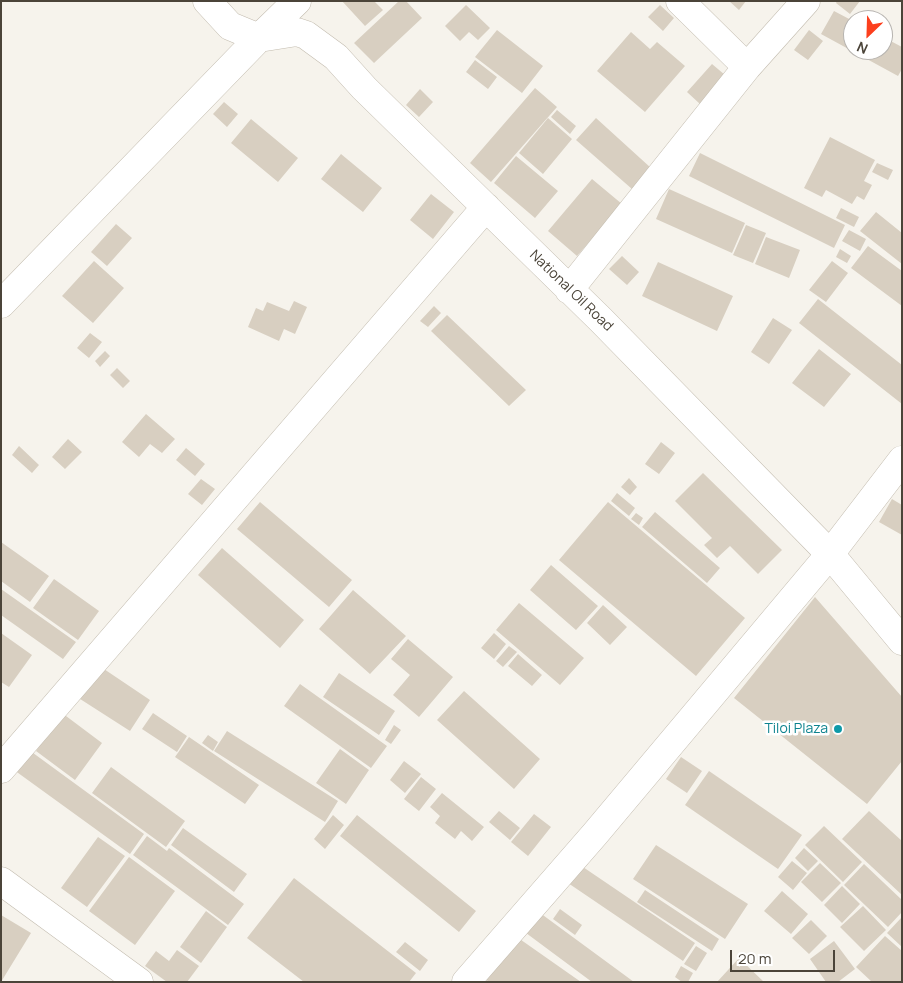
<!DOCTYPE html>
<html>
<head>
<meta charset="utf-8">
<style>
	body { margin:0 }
	#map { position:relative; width:903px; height:983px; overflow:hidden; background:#f6f3ec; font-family:Manrope,sans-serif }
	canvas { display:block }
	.frame { position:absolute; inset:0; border:2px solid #4b4439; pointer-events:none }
	.north { position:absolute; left:843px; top:10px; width:50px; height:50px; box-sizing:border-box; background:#fff; border:1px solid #b7b4b0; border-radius:50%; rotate:204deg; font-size:14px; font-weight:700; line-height:20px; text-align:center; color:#4b4439 }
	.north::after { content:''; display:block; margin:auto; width:18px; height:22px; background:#fc3f1d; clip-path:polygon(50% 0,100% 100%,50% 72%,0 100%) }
	.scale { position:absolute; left:730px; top:950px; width:105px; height:22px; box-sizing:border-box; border:2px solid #4b4439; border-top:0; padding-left:6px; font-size:15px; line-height:18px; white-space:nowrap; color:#4b4439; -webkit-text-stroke:4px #fff; paint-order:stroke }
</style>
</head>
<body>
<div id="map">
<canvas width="903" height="983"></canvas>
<div class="frame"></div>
<div class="north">N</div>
<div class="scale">20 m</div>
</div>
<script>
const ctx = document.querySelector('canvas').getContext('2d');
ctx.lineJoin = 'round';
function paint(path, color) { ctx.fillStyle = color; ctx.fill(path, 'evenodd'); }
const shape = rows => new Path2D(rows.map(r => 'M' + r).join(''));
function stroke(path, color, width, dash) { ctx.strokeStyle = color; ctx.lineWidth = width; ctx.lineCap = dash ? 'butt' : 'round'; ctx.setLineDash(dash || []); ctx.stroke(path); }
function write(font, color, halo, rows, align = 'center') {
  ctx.font = font + ' Manrope,sans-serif'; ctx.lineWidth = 5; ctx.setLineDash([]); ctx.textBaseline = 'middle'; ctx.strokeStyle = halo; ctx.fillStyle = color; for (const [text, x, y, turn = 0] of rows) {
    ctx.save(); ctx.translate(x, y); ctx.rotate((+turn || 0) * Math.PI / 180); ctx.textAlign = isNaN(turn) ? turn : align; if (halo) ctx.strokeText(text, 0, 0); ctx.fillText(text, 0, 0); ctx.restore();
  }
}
const building = shape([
	[342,1,374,1,383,10,365,26],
	[399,1,406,1,422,18,374,63,354,43],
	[729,1,746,1,739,10],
	[837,1,860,1,850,14,836,3],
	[466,5,490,28,478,40,469,32,460,41,445,26],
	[660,5,674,18,663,31,648,17],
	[834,11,853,21,853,50,883,50,883,37,902,47,902,69,898,76,821,34],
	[497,30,543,66,522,93,475,57],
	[809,30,823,41,808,60,794,50],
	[631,32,650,49,657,42,685,66,645,112,597,71],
	[475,60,497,77,488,89,466,72],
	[712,64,725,75,700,104,687,92],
	[535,88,557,107,491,182,470,163],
	[420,89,433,102,419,117,406,105],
	[224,102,238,114,227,127,213,114],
	[557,110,576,126,570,134,551,117],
	[548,118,572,139,543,174,519,153],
	[596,118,651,168,632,189,576,140],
	[251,119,298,158,278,182,231,143],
	[830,137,875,160,864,181,872,185,864,200,857,196,852,204,826,190,822,197,804,188],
	[700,153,845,225,834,248,689,176],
	[341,154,382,188,363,212,321,179],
	[516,156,558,191,535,218,494,183],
	[877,163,893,170,888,180,872,172],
	[592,179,622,204,577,256,548,231],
	[669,189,745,223,732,253,656,219],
	[431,194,454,212,433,239,410,220],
	[841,208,859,217,854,227,836,218],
	[876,212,902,233,902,264,860,231],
	[116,224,132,238,107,266,91,252],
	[746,225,766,233,753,263,733,255],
	[849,230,866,239,860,251,842,241],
	[766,237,800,250,789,278,755,264],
	[868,246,902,271,902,306,851,268],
	[840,249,851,256,847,263,836,257],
	[622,256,639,272,627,285,609,269],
	[94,261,124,288,93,323,62,296],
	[832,261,848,273,826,302,809,290],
	[658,262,733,296,717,331,642,296],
	[818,299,902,365,902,404,799,323],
	[294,301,307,307,295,334,284,329,279,341,248,327,256,308,263,311,267,302,289,311],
	[434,306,441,313,428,327,420,321],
	[447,315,526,390,509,406,431,331],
	[773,318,792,330,769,364,751,352],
	[90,333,102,342,89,358,77,348],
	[819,349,851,374,824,407,792,383],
	[105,351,110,356,100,367,95,361],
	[117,368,130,381,123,388,110,375],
	[146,414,175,439,162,453,150,444,139,457,122,442],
	[68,439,82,452,65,469,52,457],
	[661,442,675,453,659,474,645,464],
	[19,446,39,465,32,473,12,455],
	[186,448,205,464,195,476,176,460],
	[703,473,782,550,758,574,730,546,717,558,704,545,712,538,675,501],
	[629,478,637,487,630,495,621,487],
	[201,479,215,489,202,505,188,494],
	[617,493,635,508,629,516,611,501],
	[892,499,902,505,902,535,879,522],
	[260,502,352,580,329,607,237,529],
	[608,502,745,618,696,676,559,560],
	[655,512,720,568,707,583,642,527],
	[636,513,643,518,639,525,631,519],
	[1,542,49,576,30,602,1,581],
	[222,548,304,620,280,648,198,575],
	[551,565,598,606,576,630,530,590],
	[54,579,99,611,78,640,33,608],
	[1,589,76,642,63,659,1,615],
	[353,590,406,636,370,674,319,629],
	[815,597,902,697,902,761,867,804,734,698],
	[519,603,584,658,560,685,496,630],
	[603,605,627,627,610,645,587,623],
	[1,633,32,655,9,687,1,682],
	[494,633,506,644,494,659,481,648],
	[408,639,453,677,419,717,393,695,410,675,391,659],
	[509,646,517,652,503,667,496,661],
	[518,654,542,675,532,686,508,666],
	[98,665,150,700,130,731,77,697],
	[339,673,395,711,379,735,323,697],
	[300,684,387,746,371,768,284,706],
	[464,691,540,759,514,789,437,720],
	[62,713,102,743,75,780,36,751],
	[153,713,187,736,177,752,142,729],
	[394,725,401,730,391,744,385,740],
	[227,731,338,801,325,822,214,751],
	[208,735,218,742,213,751,202,743],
	[189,737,259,785,245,804,175,757],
	[340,749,369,770,346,804,316,783],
	[29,750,144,834,130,854,14,770],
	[681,757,702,771,687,793,666,779],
	[404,761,421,774,405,793,390,780],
	[111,767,185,821,166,847,92,793],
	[709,771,802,835,778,869,685,805],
	[421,777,436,789,419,811,404,799],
	[442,793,484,827,472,841,461,831,455,839,435,823,440,816,430,807],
	[499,811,520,828,510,840,489,822],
	[869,811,902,841,902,895,842,839],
	[534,814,551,827,528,856,511,842],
	[333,815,344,825,325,849,314,839],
	[357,815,476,911,459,932,340,836],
	[824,826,862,862,843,882,805,845],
	[183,828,247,874,234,892,171,845],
	[147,836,167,851,169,848,244,904,228,925,133,855],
	[98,837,125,856,87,907,61,888],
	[656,845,748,904,725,939,633,879],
	[804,848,818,861,808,871,795,858],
	[129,857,175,891,135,945,89,911],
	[792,861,807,873,793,890,778,877],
	[820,863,841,883,822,902,801,882],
	[864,864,902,900,902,912,888,927,844,885],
	[580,865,695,943,683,961,568,883],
	[294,878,416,973,409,982,304,982,247,938],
	[842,886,860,904,842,923,824,905],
	[645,890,719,939,712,951,637,902],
	[782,891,808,914,791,934,764,911],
	[863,906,886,930,864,951,840,927],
	[560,909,582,925,575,935,553,919],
	[536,910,634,982,592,982,522,930],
	[206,911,227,927,201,963,180,947],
	[1,915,31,933,1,982],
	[902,917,902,947,887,933],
	[811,920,827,936,809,954,792,938],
	[514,935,581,982,489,982,484,978],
	[885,936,902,951,902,982,872,982,856,967],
	[834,941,855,969,838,982,826,982,810,959],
	[405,942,428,960,420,971,396,952],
	[696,946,707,953,696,971,684,964],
	[177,950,199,966,187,982,167,982,145,966,156,951,169,961],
	[739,958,764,982,717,982],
	[681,966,693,973,688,982,682,982,675,977]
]);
const street = shape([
	[207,1,230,26,259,38,297,32,306,35,336,57,364,88,601,320,830,554,902,641],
	[680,1,747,67,806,1],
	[569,290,747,67],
	[1,304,259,38,297,1],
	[1,769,486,207],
	[1,881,139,982],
	[466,982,595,834,830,554,902,460]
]);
const markers = [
	[838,729,5,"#0f9aa8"]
];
const streetNames = [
	["National Oil Road",571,291,44]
];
const cultureNames = [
	["Tiloi Plaza",828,729]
];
paint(building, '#d8cfc1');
stroke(street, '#c2bbae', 29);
stroke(street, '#fff', 28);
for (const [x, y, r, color] of markers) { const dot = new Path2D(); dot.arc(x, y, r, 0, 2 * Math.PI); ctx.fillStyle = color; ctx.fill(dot); stroke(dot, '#fff', 2); }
write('14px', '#4b4439', '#fff', streetNames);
write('14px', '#0d838f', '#fff', cultureNames, 'right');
</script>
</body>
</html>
